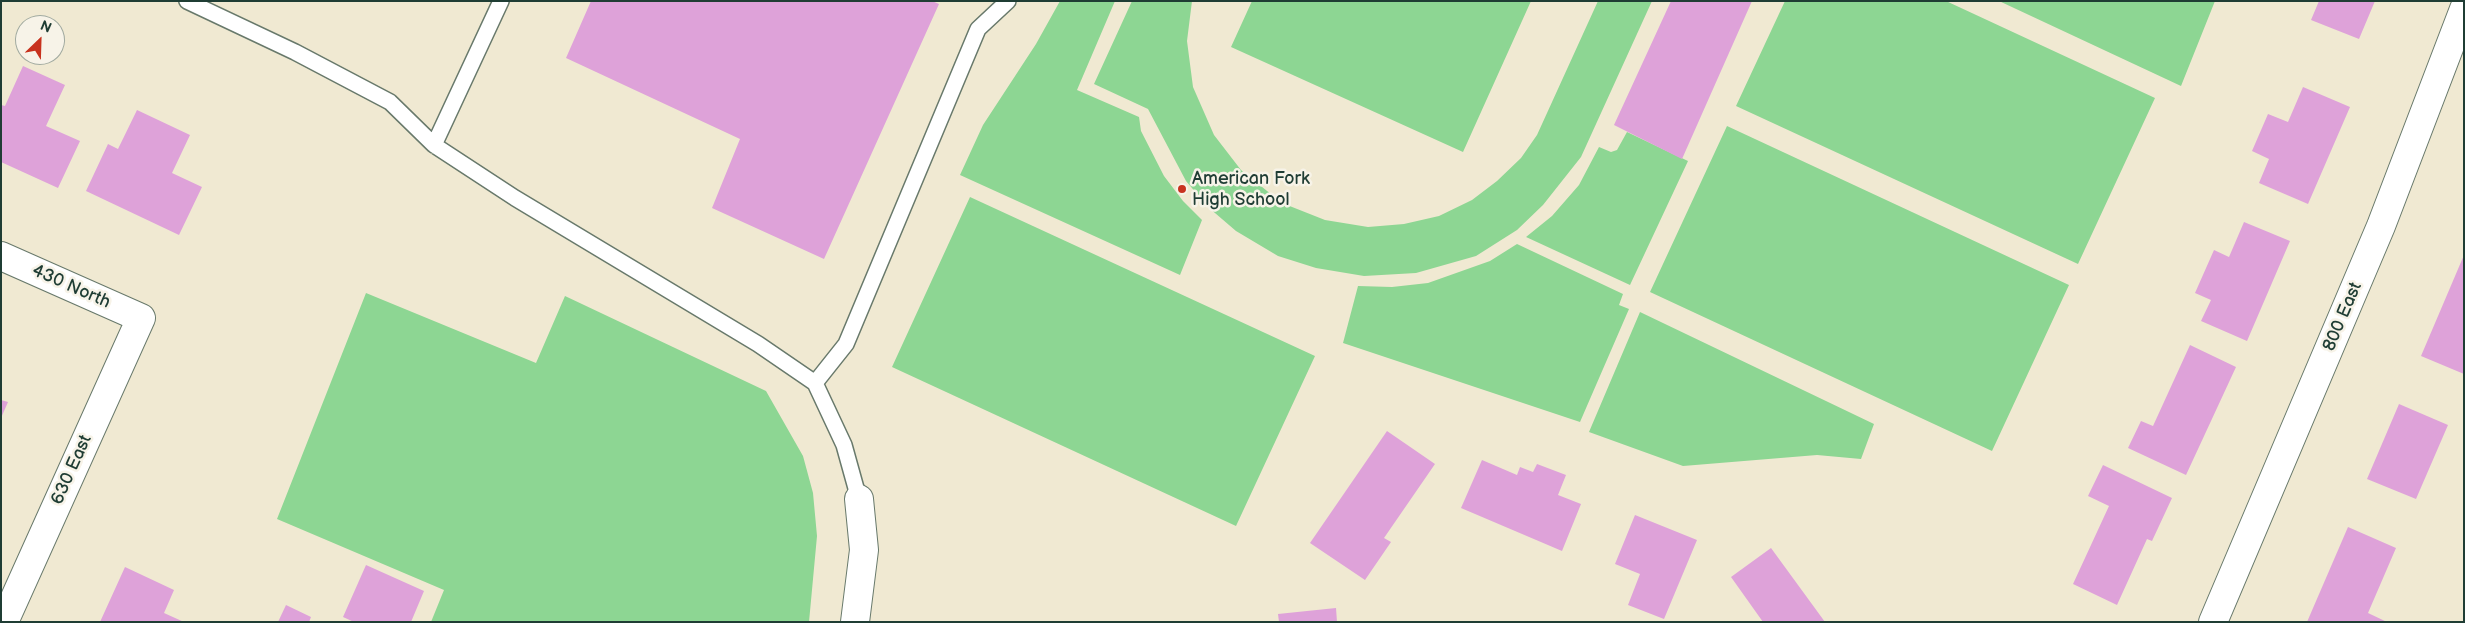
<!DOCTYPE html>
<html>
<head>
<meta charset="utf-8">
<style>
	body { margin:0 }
	#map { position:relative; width:2465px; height:623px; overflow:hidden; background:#f0e9d2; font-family:"Balsamiq Sans",sans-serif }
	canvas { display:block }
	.frame { position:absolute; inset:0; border:2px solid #1f3d34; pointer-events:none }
	.north { position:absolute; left:15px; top:15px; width:50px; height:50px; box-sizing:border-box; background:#f7f3e8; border:1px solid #a1aaa0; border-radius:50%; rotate:24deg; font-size:14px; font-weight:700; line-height:20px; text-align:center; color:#1f3d34 }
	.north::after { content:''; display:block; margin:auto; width:18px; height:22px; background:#c8321e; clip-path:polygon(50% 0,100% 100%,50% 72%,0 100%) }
</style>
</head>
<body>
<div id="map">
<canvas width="2465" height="623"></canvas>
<div class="frame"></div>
<div class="north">N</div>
</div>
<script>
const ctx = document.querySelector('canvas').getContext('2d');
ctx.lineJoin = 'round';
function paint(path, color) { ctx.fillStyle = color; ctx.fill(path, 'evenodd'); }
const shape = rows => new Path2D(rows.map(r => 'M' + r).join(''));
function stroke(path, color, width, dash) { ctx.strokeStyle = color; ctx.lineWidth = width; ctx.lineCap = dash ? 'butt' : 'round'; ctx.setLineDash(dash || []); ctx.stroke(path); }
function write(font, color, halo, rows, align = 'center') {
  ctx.font = font + ' "Balsamiq Sans",sans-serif'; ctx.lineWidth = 5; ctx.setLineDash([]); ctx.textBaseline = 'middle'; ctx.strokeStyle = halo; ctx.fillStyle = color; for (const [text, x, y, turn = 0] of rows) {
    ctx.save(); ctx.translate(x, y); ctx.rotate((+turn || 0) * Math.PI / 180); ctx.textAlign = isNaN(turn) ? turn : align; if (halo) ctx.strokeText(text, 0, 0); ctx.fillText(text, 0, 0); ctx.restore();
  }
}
const green = shape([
	[1060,1,1115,1,1077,90,1139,117,1141,131,1164,176,1183,201,1202,220,1180,275,960,175,983,125,1036,44],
	[1132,1,1192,1,1187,41,1193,87,1214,135,1241,170,1282,203,1325,220,1368,227,1404,224,1439,216,1472,200,1497,181,1521,158,1537,135,1598,1,1652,1,1581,157,1543,205,1517,230,1476,256,1416,273,1364,276,1316,268,1278,256,1236,231,1208,207,1186,181,1148,109,1094,84],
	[1252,1,1531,1,1463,152,1231,47],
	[1785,1,1946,1,2155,98,2078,264,1736,106],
	[1999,1,2215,1,2181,86],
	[1727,126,2069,285,1992,451,1650,292],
	[1627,132,1688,161,1630,285,1526,237,1552,216,1579,185,1599,147,1611,152,1617,150],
	[970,197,1315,356,1236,526,892,367],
	[1517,244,1623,294,1619,305,1629,309,1580,422,1343,343,1358,286,1392,287,1428,283,1490,261],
	[366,293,536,363,565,296,766,391,803,456,813,493,817,536,809,622,431,622,444,590,277,519],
	[1640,312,1874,424,1861,459,1817,455,1683,466,1589,432]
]);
const building = shape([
	[591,1,932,1,939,4,824,259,712,208,740,139,566,58],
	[1671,1,1752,1,1682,159,1614,125],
	[2319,1,2375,1,2359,39,2311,20],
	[23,66,65,85,46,126,80,141,58,188,1,162,1,105,5,106],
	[2303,87,2350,107,2308,204,2259,183,2269,159,2252,151,2268,114,2288,122],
	[137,110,190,135,172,173,202,187,179,235,86,191,108,144,118,149],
	[2244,222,2290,241,2247,341,2201,321,2211,300,2195,293,2214,250,2229,257],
	[2464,255,2464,374,2421,356],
	[2190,345,2236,367,2186,475,2128,448,2141,421,2153,426],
	[1,400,8,402,1,418],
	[2399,404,2448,425,2416,499,2367,479],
	[1387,431,1435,464,1384,538,1391,542,1365,580,1310,543],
	[1482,460,1517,475,1520,467,1533,472,1537,464,1566,475,1558,495,1581,504,1562,551,1461,508],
	[2103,465,2172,498,2152,541,2147,539,2117,605,2073,584,2109,506,2088,496],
	[1635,515,1697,540,1664,619,1628,605,1640,574,1615,564],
	[2348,527,2396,548,2368,613,2387,622,2307,622],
	[1771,548,1825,622,1763,622,1731,577],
	[366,565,424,591,411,622,354,622,343,617],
	[125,567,174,590,164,613,184,622,100,622],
	[286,605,311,617,309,622,278,622],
	[1336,608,1337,622,1279,622,1278,614]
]);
const service = shape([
	[187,1,295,52,390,102,434,145],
	[501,1,434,145,515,198,758,344,815,383,844,445,859,499],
	[815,383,846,344,978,29,1008,1]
]);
const minor = shape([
	[1,256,141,318,4,622],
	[855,622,864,550,859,499],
	[2213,622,2381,226,2464,9]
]);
const markers = [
	[1182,189,5,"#c8321e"]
];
const poiNames = [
	["American Fork",1192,179],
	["High School",1192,200]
];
const streetNames = [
	["430 North",71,287,24],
	["800 East",2343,317,-67],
	["630 East",72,470,-66]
];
paint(green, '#8dd693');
paint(building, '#dea2d9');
stroke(service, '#68796b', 18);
stroke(minor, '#68796b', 30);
stroke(service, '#fff', 15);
stroke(minor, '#fff', 28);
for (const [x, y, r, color] of markers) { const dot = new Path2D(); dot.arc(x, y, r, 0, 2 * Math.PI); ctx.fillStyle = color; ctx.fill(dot); stroke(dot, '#f7f3e8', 2); }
write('18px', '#1f3d34', '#f7f3e8', poiNames, 'left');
write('18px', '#1f3d34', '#f7f3e8', streetNames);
</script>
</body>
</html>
